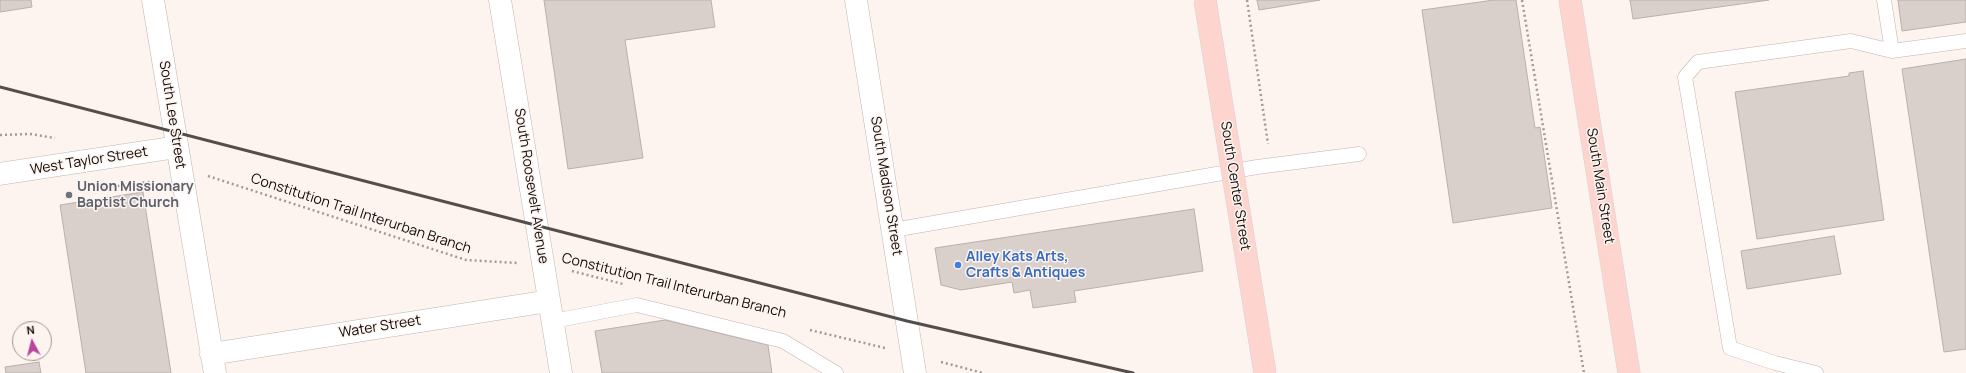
<!DOCTYPE html>
<html>
<head>
<meta charset="utf-8">
<style>
	body { margin:0 }
	#map { position:relative; width:1966px; height:373px; overflow:hidden; background:#fdf3ef; font-family:Manrope,sans-serif }
	canvas { display:block }
	.north { position:absolute; left:12px; top:321px; width:40px; height:40px; box-sizing:border-box; background:#fdf3ef; border:1px solid #9d9693; border-radius:50%; rotate:353deg; font-size:11px; font-weight:700; line-height:16px; text-align:center; color:#0e0b09 }
	.north::after { content:''; display:block; margin:auto; width:14px; height:18px; background:#b845a0; clip-path:polygon(50% 0,100% 100%,50% 72%,0 100%) }
</style>
</head>
<body>
<div id="map">
<canvas width="1966" height="373"></canvas>
<div class="north">N</div>
</div>
<script>
const ctx = document.querySelector('canvas').getContext('2d');
ctx.lineJoin = 'round';
function paint(path, color) { ctx.fillStyle = color; ctx.fill(path, 'evenodd'); }
const shape = rows => new Path2D(rows.map(r => 'M' + r).join(''));
function stroke(path, color, width, dash) { ctx.strokeStyle = color; ctx.lineWidth = width; ctx.lineCap = dash ? 'butt' : 'round'; ctx.setLineDash(dash || []); ctx.stroke(path); }
function write(font, color, halo, rows, align = 'center') {
  ctx.font = font + ' Manrope,sans-serif'; ctx.lineWidth = 3; ctx.setLineDash([]); ctx.textBaseline = 'middle'; ctx.strokeStyle = halo; ctx.fillStyle = color; for (const [text, x, y, turn = 0] of rows) {
    ctx.save(); ctx.translate(x, y); ctx.rotate((+turn || 0) * Math.PI / 180); ctx.textAlign = isNaN(turn) ? turn : align; if (halo) ctx.strokeText(text, 0, 0); ctx.fillText(text, 0, 0); ctx.restore();
  }
}
const building = shape([
	[0,0,31,0,32,7,0,12,0,0],
	[544,0,711,0,715,27,625,40,643,158,568,169,544,0],
	[1257,0,1320,0,1259,10,1257,0],
	[1494,0,1516,0,1535,128,1540,127,1552,208,1453,223,1422,10,1494,0],
	[1630,0,1769,0,1633,19,1630,0],
	[1898,0,1966,0,1966,22,1902,31,1898,0],
	[1966,59,1966,349,1944,352,1902,69,1966,59],
	[1863,71,1884,220,1757,239,1735,92,1849,76,1849,73,1863,71],
	[143,192,171,373,86,373,60,205,143,192],
	[1194,209,1203,271,1074,291,1076,302,1033,308,1030,290,1014,293,1012,282,961,290,941,285,935,248,1194,209],
	[1834,236,1841,274,1747,289,1741,251,1834,236],
	[665,320,768,345,772,373,602,373,595,331,665,320],
	[39,362,41,373,6,373,5,367,39,362]
]);
const path = shape([
	[1247,0,1268,144],
	[1522,0,1584,373],
	[0,135,30,134,55,138],
	[208,176,466,260,517,263],
	[85,187,86,190,157,181],
	[572,271,623,284],
	[810,330,885,348],
	[941,362,983,373]
]);
const service = shape([
	[1884,0,1892,51],
	[893,230,1257,167,1359,154],
	[553,321,637,305,783,341,836,373],
	[1816,373,1775,363,1730,348,1685,77,1698,62,1851,41,1892,51,1966,41]
]);
const minor = shape([
	[153,0,215,373],
	[500,0,561,373],
	[856,0,915,373],
	[0,174,177,147],
	[211,354,549,301]
]);
const primary = shape([
	[1570,0,1629,373]
]);
const rail = shape([
	[0,87,907,321,1133,373]
]);
const primaryBridge = shape([
	[1205,0,1265,373]
]);
const markers = [
	[69,195,4,"#6b7280"],
	[958,265,4,"#3f7fe0"]
];
const streetNames = [
	["South Lee Street",172,115,81],
	["West Taylor Street",89,161,-9],
	["South Roosevelt Avenue",531,186,81],
	["South Madison Street",886,186,81],
	["South Center Street",1235,186,81],
	["South Main Street",1600,186,81],
	["Constitution Trail Interurban Branch",361,214,18],
	["Constitution Trail Interurban Branch",674,286,14],
	["Water Street",380,327,-9]
];
const worshipNames = [
	["Union Missionary",77,187],
	["Baptist Church",77,203]
];
const shopNames = [
	["Alley Kats Arts,",966,257],
	["Crafts & Antiques",966,273]
];
paint(building, '#d9d0cc');
stroke(building, '#b9b0ac', 1);
stroke(service, '#beb5b1', 15);
stroke(minor, '#beb5b1', 23);
stroke(primary, '#d4d3d3', 23);
stroke(path, '#a29a97', 2.5, [2, 3]);
stroke(service, '#fff', 14);
stroke(minor, '#fff', 22);
stroke(primary, '#fed5ce', 22);
stroke(rail, '#534e4c', 3);
stroke(primaryBridge, '#d4d3d3', 23, []);
stroke(primaryBridge, '#fed5ce', 22);
for (const [x, y, r, color] of markers) { const dot = new Path2D(); dot.arc(x, y, r, 0, 2 * Math.PI); ctx.fillStyle = color; ctx.fill(dot); stroke(dot, '#fdf3ef', 1.5); }
write('14px', '#0e0b09', '#fdf3ef', streetNames);
write('bold 14px', '#5b616d', '#fdf3ef', worshipNames, 'left');
write('bold 14px', '#366cbe', '#fdf3ef', shopNames, 'left');
</script>
</body>
</html>
